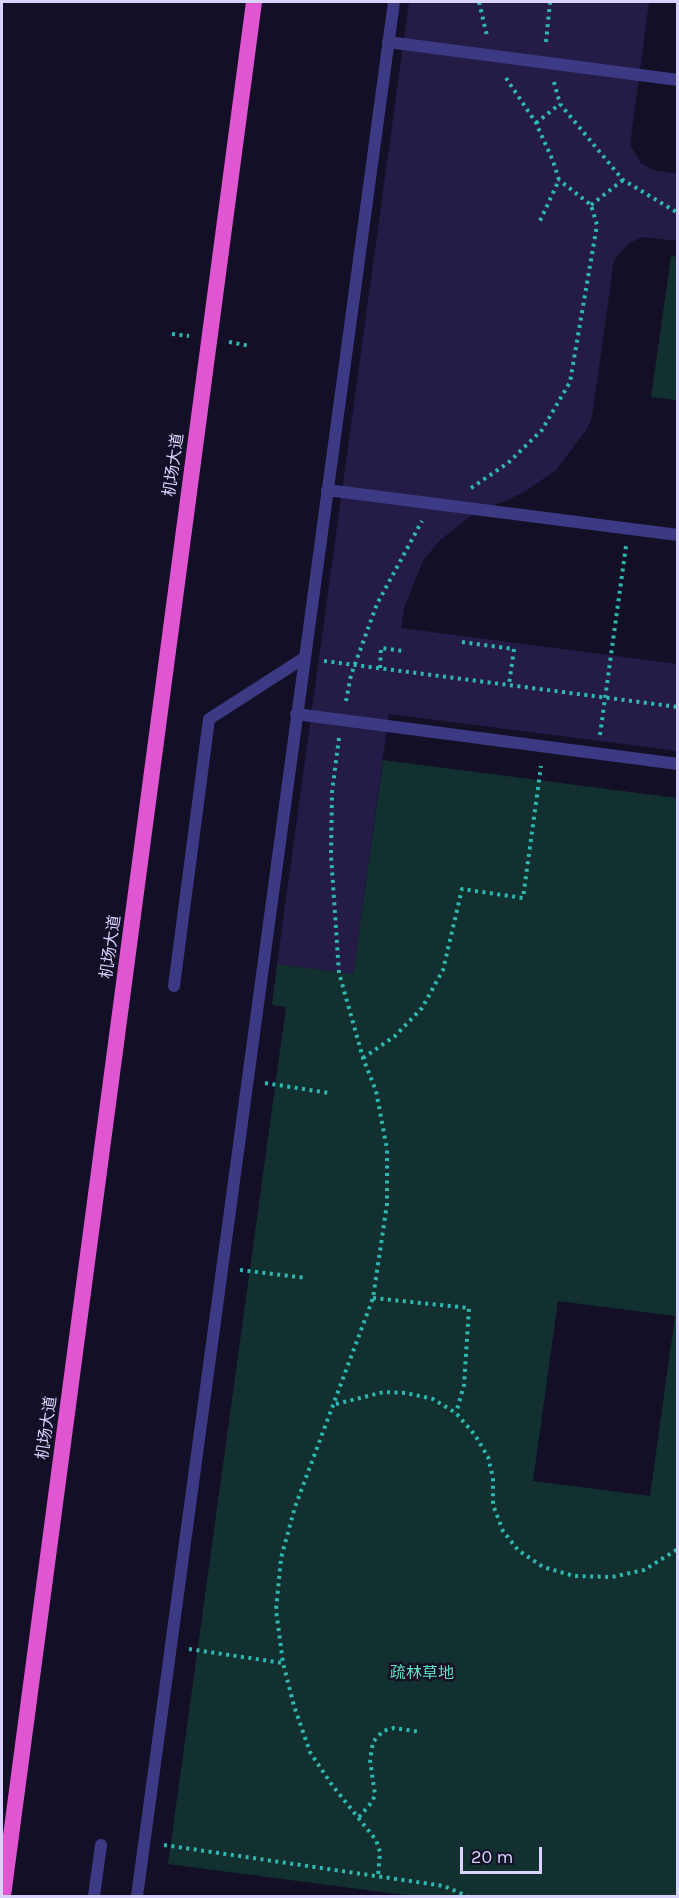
<!DOCTYPE html>
<html>
<head>
<meta charset="utf-8">
<style>
	body { margin:0 }
	#map { position:relative; width:679px; height:1898px; overflow:hidden; background:#130f26; font-family:Karla,sans-serif }
	canvas { display:block }
	.frame { position:absolute; inset:0; border:3px solid #d9d4ff; pointer-events:none }
	.scale { position:absolute; left:460px; top:1847px; width:82px; height:27px; box-sizing:border-box; border:3px solid #d9d4ff; border-top:0; padding-left:8px; font-size:18px; line-height:21px; white-space:nowrap; color:#d9d4ff; -webkit-text-stroke:4px #130f26; paint-order:stroke }
</style>
</head>
<body>
<div id="map">
<canvas width="679" height="1898"></canvas>
<div class="frame"></div>
<div class="scale">20 m</div>
</div>
<script>
const ctx = document.querySelector('canvas').getContext('2d');
ctx.lineJoin = 'round';
function paint(path, color) { ctx.fillStyle = color; ctx.fill(path, 'evenodd'); }
const shape = rows => new Path2D(rows.map(r => 'M' + r).join(''));
function stroke(path, color, width, dash) { ctx.strokeStyle = color; ctx.lineWidth = width; ctx.lineCap = dash ? 'butt' : 'round'; ctx.setLineDash(dash || []); ctx.stroke(path); }
function write(font, color, halo, rows, align = 'center') {
  ctx.font = font + ' Karla,"Noto Sans SC",sans-serif'; ctx.lineWidth = 5; ctx.setLineDash([]); ctx.textBaseline = 'middle'; ctx.strokeStyle = halo; ctx.fillStyle = color; for (const [text, x, y, turn = 0] of rows) {
    ctx.save(); ctx.translate(x, y); ctx.rotate((+turn || 0) * Math.PI / 180); ctx.textAlign = isNaN(turn) ? turn : align; if (halo) ctx.strokeText(text, 0, 0); ctx.fillText(text, 0, 0); ctx.restore();
  }
}
const green = shape([
	[671,256,678,257,677,400,651,397],
	[383,760,677,798,677,1896,412,1896,168,1864,286,1007,272,1005,277,964,353,974],
	[558,1301,675,1316,650,1496,533,1481]
]);
const building = shape([
	[409,2,649,2,630,145,641,163,653,170,678,174,678,241,643,237,629,243,614,260,592,417,587,429,556,470,526,491,501,503,481,508,439,541,423,561,404,608,401,628,678,664,678,751,389,714,353,974,277,964]
]);
const path = shape([
	[479,2,487,36],
	[546,42,550,2],
	[506,78,536,123,553,161,559,180,539,223],
	[554,82,560,104,623,180,678,213],
	[536,123,560,104],
	[591,205,623,180],
	[172,334,189,336],
	[229,342,250,346],
	[471,488,508,463,542,430,570,382,597,225,591,205,559,180],
	[462,642,514,649,509,685],
	[324,661,678,707],
	[380,668,381,648,403,651],
	[346,701,351,675,377,604,422,521],
	[600,735,626,546],
	[339,738,332,792,331,855,339,973,363,1058,376,1091,387,1149,387,1204,373,1298,295,1507,281,1558,276,1610,283,1663,294,1706,310,1752,332,1785,376,1840,380,1852,378,1876],
	[363,1058,395,1036,422,1008,443,970,462,889,523,898,541,766],
	[265,1083,329,1093],
	[240,1270,307,1278],
	[373,1298,469,1308,464,1385,456,1413],
	[336,1404,384,1392,406,1393,433,1399,456,1413,475,1435,488,1457,493,1478,493,1505,503,1531,518,1550,543,1567,574,1576,612,1577,644,1570,678,1549],
	[189,1649,283,1663],
	[359,1817,372,1802,375,1795,370,1760,373,1742,383,1731,394,1728,421,1732],
	[164,1845,444,1886,467,1896]
]);
const service = shape([
	[388,42,678,80],
	[327,490,678,535],
	[296,714,678,764],
	[174,986,209,719,304,658],
	[94,1896,101,1845],
	[137,1896,394,2]
]);
const trunk = shape([
	[3,1896,254,2]
]);
const streetNames = [
	["机场大道",174,465,-82],
	["机场大道",111,947,-82],
	["机场大道",47,1428,-82]
];
const parkNames = [
	["疏林草地",422,1673]
];
paint(green, '#12302f');
paint(building, '#241b47');
stroke(path, '#2fb8b0', 4, [3, 4.5]);
stroke(service, '#3d3a85', 12);
stroke(trunk, '#e055d1', 16);
write('16px', '#d9d4ff', '#130f26', streetNames);
write('16px', '#5fe0c0', '#130f26', parkNames);
</script>
</body>
</html>
